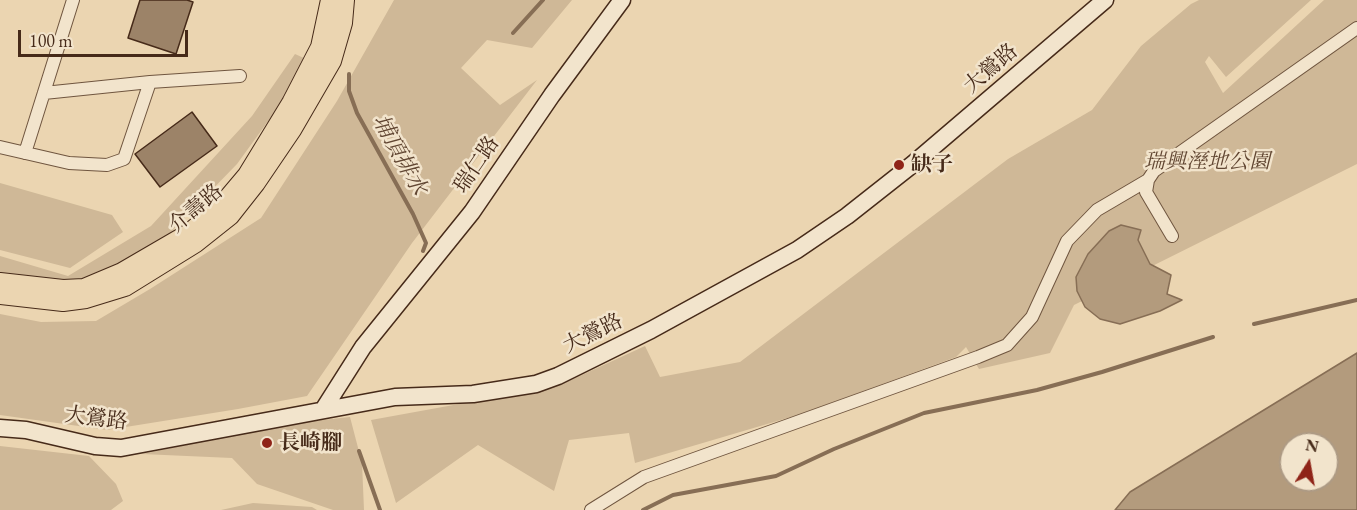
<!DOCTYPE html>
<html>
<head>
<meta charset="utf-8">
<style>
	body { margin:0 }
	#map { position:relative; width:1357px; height:510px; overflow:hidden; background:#ebd5b1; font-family:"EB Garamond",serif }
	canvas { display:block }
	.north { position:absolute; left:1279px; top:432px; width:60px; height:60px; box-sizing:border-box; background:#f2e4cc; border:2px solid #ad9a84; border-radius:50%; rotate:11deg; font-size:16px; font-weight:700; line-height:24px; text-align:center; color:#462a19 }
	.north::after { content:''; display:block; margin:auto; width:21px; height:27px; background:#8f2418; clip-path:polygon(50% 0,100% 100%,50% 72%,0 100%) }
	.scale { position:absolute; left:18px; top:30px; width:170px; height:27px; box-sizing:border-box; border:3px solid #462a19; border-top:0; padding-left:8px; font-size:18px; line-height:21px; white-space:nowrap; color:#462a19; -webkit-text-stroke:4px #f2e4cc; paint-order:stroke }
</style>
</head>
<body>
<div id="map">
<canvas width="1357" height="510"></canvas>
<div class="north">N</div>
<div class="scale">100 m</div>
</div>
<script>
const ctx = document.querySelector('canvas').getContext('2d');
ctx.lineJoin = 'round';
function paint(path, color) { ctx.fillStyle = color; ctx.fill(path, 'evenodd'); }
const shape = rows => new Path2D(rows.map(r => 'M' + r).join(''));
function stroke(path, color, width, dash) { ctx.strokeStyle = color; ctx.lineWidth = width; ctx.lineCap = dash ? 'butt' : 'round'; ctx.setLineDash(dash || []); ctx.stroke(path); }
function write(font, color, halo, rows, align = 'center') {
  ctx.font = font + ' "EB Garamond","Noto Serif TC",serif'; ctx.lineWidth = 5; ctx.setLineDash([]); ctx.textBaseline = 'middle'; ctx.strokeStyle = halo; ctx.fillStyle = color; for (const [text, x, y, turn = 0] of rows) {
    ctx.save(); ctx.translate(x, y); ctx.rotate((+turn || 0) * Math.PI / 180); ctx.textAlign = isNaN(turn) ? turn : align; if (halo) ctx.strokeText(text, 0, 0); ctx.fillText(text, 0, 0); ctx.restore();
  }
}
const green = shape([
	[394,0,572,0,532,48,487,40,461,68,500,105,537,80,412,243,307,396,238,409,107,430,0,415,0,314,41,322,96,321,150,289,261,218,337,101],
	[1199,0,1311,0,1226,77,1209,56,1205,62,1223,93,1324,0,1357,0,1357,164,1074,305,1050,353,979,369,966,347,956,357,801,414,635,463,629,433,569,440,554,491,478,445,396,503,371,420,459,404,571,380,645,346,660,377,740,362,1008,159,1092,110,1141,46,1191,4],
	[295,54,306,59,282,102,237,164,171,232,91,283,0,277,0,256,68,276,151,226,252,116],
	[0,183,112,215,123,232,70,268,0,250],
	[350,417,362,463,364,510,333,510,257,484,232,458,142,454,294,423],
	[0,446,89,456,116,484,123,501,111,510,0,510],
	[253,503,312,507,317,510,221,510]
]);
const water = shape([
	[1121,225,1141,230,1138,240,1150,264,1171,275,1167,294,1182,300,1160,311,1120,324,1100,319,1085,307,1077,291,1076,277,1088,254,1109,231,1121,225],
	[1357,353,1357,510,1115,510,1130,492,1357,353],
	[1291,444,1327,444,1327,480,1291,480,1291,444]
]);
const stream = shape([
	[513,33,543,0],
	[349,74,349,91,357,113,413,214,426,243,423,251],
	[1254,324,1357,300],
	[359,451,380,510],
	[643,510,673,495,776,476,834,449,924,413,1037,390,1102,372,1213,337]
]);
const building = shape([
	[140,0,187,0,193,2,176,54,128,38,140,0],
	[192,112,217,146,160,187,135,154,192,112]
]);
const street = shape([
	[44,93,150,82,240,76],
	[0,147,69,163,107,165,124,159,150,82],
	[25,153,73,0],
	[1172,236,1146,192,1148,180,1154,171,1357,28],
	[591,510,644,477,978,357,1007,345,1032,317,1067,241,1097,210,1148,180]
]);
const secondary = shape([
	[323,410,363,347,472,212,552,95,622,0],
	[0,428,26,430,95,446,121,448,395,397,473,394,536,384,558,376,651,330,797,250,847,216,913,164,1105,0]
]);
const primary = shape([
	[0,282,63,289,84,288,122,272,189,233,220,207,247,175,291,103,320,47,330,0],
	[0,295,63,302,86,299,125,287,196,243,230,216,256,183,292,130,332,61,343,23,345,0]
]);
const markers = [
	[899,165,6,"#8f2418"],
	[267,443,6,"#8f2418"]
];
const streetNames = [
	["大鶯路",991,69,-41],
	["瑞仁路",477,165,-56],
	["介壽路",196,209,-40],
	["大鶯路",593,334,-26],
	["大鶯路",96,419,7]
];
const parkNames = [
	["瑞興溼地公園",1207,162]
];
const poiNames = [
	["缺子",911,165],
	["長崎腳",279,443]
];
const waterNames = [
	["埔頂排水",399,155,61]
];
paint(green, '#cfb897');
paint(water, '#b39b7d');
stroke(water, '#876e55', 1.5);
stroke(stream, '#876e55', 4);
paint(building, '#9c8368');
stroke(building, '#462a19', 1.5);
stroke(street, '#6f553f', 14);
stroke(secondary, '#462a19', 19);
stroke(primary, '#462a19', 20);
stroke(street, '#f2e4cc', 12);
stroke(secondary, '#f2e4cc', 16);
stroke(primary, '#ebd5b1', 18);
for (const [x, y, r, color] of markers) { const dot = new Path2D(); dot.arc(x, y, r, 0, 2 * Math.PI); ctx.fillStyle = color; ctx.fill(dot); stroke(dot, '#f2e4cc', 2); }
write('21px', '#462a19', '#f2e4cc', streetNames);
write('italic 21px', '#614632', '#f2e4cc', parkNames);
write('bold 21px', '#462a19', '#f2e4cc', poiNames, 'left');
write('italic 22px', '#614632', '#f2e4cc', waterNames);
</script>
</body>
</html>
